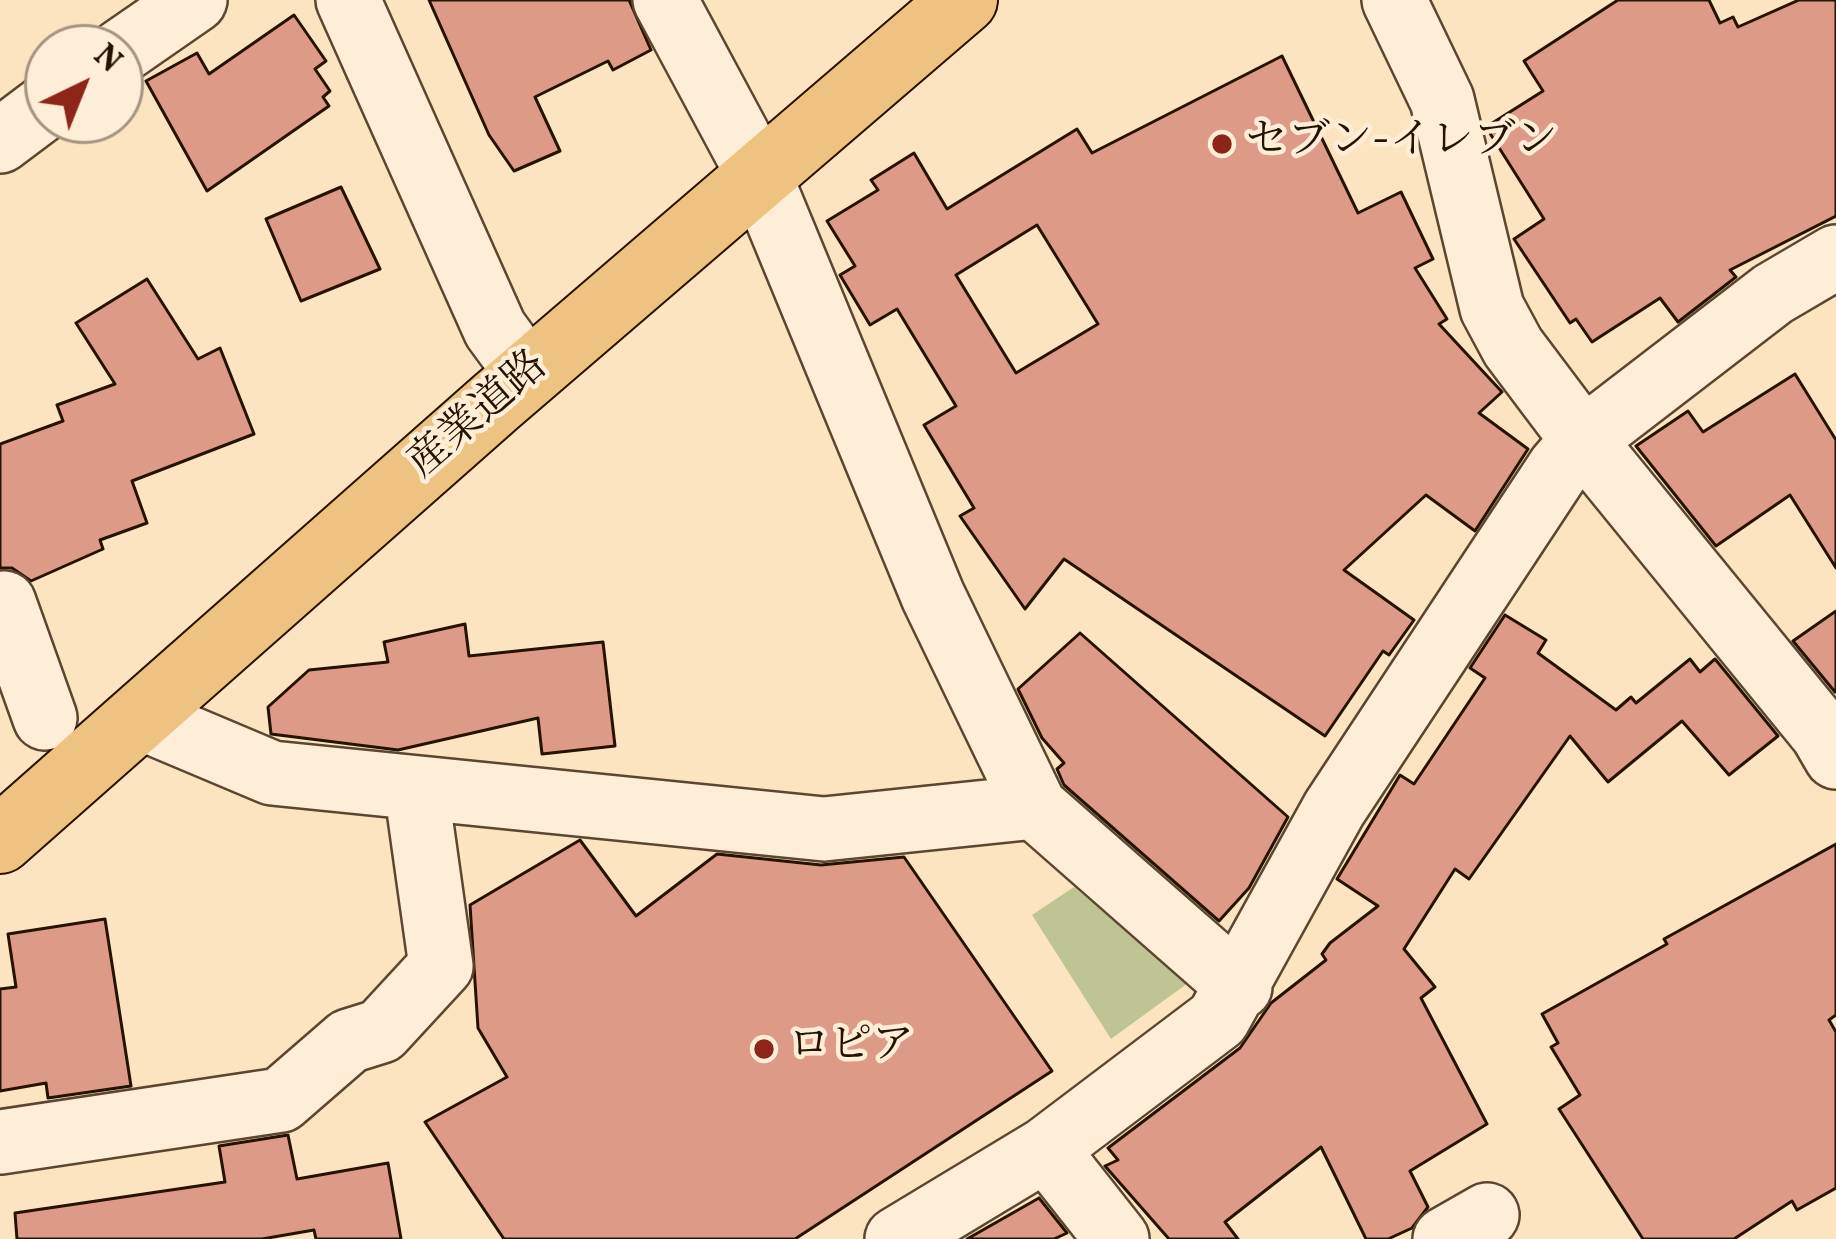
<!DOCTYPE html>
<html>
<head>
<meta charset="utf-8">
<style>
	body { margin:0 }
	#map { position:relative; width:1836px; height:1239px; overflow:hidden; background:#fde4c1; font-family:Vollkorn,serif }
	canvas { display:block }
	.north { position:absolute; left:24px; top:24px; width:120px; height:120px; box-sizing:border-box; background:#feedd7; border:3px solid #a89581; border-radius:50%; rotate:43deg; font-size:33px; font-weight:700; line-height:48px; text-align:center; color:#261200 }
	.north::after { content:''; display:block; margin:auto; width:42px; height:54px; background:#8f2418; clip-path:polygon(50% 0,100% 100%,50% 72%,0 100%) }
</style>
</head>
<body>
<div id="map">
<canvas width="1836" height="1239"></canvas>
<div class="north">N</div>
</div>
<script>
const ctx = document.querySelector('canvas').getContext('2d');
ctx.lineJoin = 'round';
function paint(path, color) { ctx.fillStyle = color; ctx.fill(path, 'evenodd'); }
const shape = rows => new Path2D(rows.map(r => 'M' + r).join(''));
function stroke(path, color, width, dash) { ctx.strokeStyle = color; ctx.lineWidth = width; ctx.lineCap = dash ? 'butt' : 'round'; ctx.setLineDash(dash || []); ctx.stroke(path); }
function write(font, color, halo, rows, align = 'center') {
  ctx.font = font + ' Vollkorn,"Noto Serif JP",serif'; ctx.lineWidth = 9; ctx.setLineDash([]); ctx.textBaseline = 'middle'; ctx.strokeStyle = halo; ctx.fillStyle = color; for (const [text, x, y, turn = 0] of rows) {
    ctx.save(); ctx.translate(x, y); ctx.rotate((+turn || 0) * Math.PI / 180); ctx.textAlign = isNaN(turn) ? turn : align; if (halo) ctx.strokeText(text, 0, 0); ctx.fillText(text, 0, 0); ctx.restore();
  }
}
const green = shape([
	[1074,887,1188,983,1111,1039,1032,915]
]);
const building = shape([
	[429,0,629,0,651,50,613,70,608,61,535,97,560,151,514,171,489,135,429,0],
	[1618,0,1709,0,1720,23,1733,17,1738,27,1799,0,1836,0,1836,216,1730,270,1736,277,1678,322,1660,298,1592,342,1576,319,1570,323,1514,239,1544,219,1486,127,1543,91,1524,61,1618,0],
	[294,15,326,61,315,69,330,91,323,97,329,106,207,191,146,81,197,53,209,74,294,15],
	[1282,56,1358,213,1401,192,1433,259,1415,268,1447,319,1439,324,1502,392,1479,413,1528,449,1475,531,1426,495,1344,570,1414,620,1389,655,1383,651,1325,736,1064,559,1025,609,960,516,974,508,924,425,956,406,897,309,870,325,840,275,855,266,827,221,878,190,871,180,914,153,947,209,1077,129,1092,153,1282,56],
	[1037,225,1098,324,1016,373,956,275,1037,225],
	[341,187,380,269,301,301,266,219,341,187],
	[147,279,198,359,220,348,254,434,132,481,147,523,100,540,103,549,31,581,12,568,0,568,0,444,63,421,57,405,115,384,76,323,147,279],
	[1795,374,1836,440,1836,568,1790,495,1716,546,1636,446,1688,411,1703,432,1795,374],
	[1836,611,1836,692,1835,692,1793,641,1836,611],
	[1505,615,1546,640,1538,653,1616,710,1631,697,1636,703,1690,659,1700,672,1715,659,1778,736,1729,775,1682,721,1608,782,1570,736,1469,879,1455,869,1404,949,1435,987,1421,998,1487,1124,1410,1171,1428,1207,1412,1228,1388,1239,1366,1239,1321,1147,1225,1222,1238,1239,1169,1239,1105,1166,1118,1160,1108,1148,1240,1048,1271,1003,1326,960,1322,954,1330,943,1378,906,1337,879,1400,775,1414,784,1485,678,1470,668,1505,615],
	[465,624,469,656,603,642,615,746,542,754,538,718,398,750,271,734,268,707,309,670,388,662,384,642,465,624],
	[1080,633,1288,817,1249,888,1219,921,1064,785,1057,769,1064,763,1042,738,1018,689,1080,633],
	[580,840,636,916,717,854,821,865,904,857,1052,1071,795,1239,504,1239,425,1122,507,1077,478,1028,470,905,580,840],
	[1836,844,1836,1015,1829,1020,1836,1032,1836,1188,1797,1210,1792,1201,1734,1239,1643,1239,1559,1109,1580,1095,1551,1047,1558,1043,1542,1014,1667,944,1664,939,1836,844],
	[105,919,131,1086,48,1098,46,1083,0,1091,0,989,16,987,8,934,105,919],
	[288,1135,297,1179,388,1163,401,1239,316,1239,314,1230,262,1239,17,1239,15,1213,225,1182,219,1146,288,1135],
	[1039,1198,1067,1233,1054,1239,967,1239,1039,1198]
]);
const minor = shape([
	[348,0,495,329,528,374],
	[665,0,761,179,933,596,1035,807],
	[1394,0,1442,100,1492,308,1513,347,1583,440,1773,294,1836,257],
	[120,52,195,0],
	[0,141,48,105],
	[4,603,45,718],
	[139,717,272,773,824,829,1035,807,1240,987],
	[0,1142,281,1100,349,1041,381,1031,441,966,416,788],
	[1046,1149,1117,1239],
	[897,1239,1046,1149,1218,1019,1334,809,1559,468,1583,440,1822,733,1836,757],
	[1445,1239,1487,1215]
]);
const major = shape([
	[0,840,496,402,964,0]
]);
const markers = [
	[1222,144,12,"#8f2418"],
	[764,1049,12,"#8f2418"]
];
const poiNames = [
	["セブン-イレブン",1246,144],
	["ロピア",788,1049]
];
const streetNames = [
	["産業道路",480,417,-41]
];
paint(green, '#bfc493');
paint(building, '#dd9b87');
stroke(building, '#261200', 3);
stroke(minor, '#5c4630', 68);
stroke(major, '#261200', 70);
stroke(minor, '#feedd7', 63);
stroke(major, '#eec280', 66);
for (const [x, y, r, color] of markers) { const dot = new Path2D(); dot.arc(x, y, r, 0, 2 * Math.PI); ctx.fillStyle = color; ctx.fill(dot); stroke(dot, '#feedd7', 4.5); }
write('42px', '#261200', '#feedd7', poiNames, 'left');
write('42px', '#261200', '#feedd7', streetNames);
</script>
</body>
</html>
